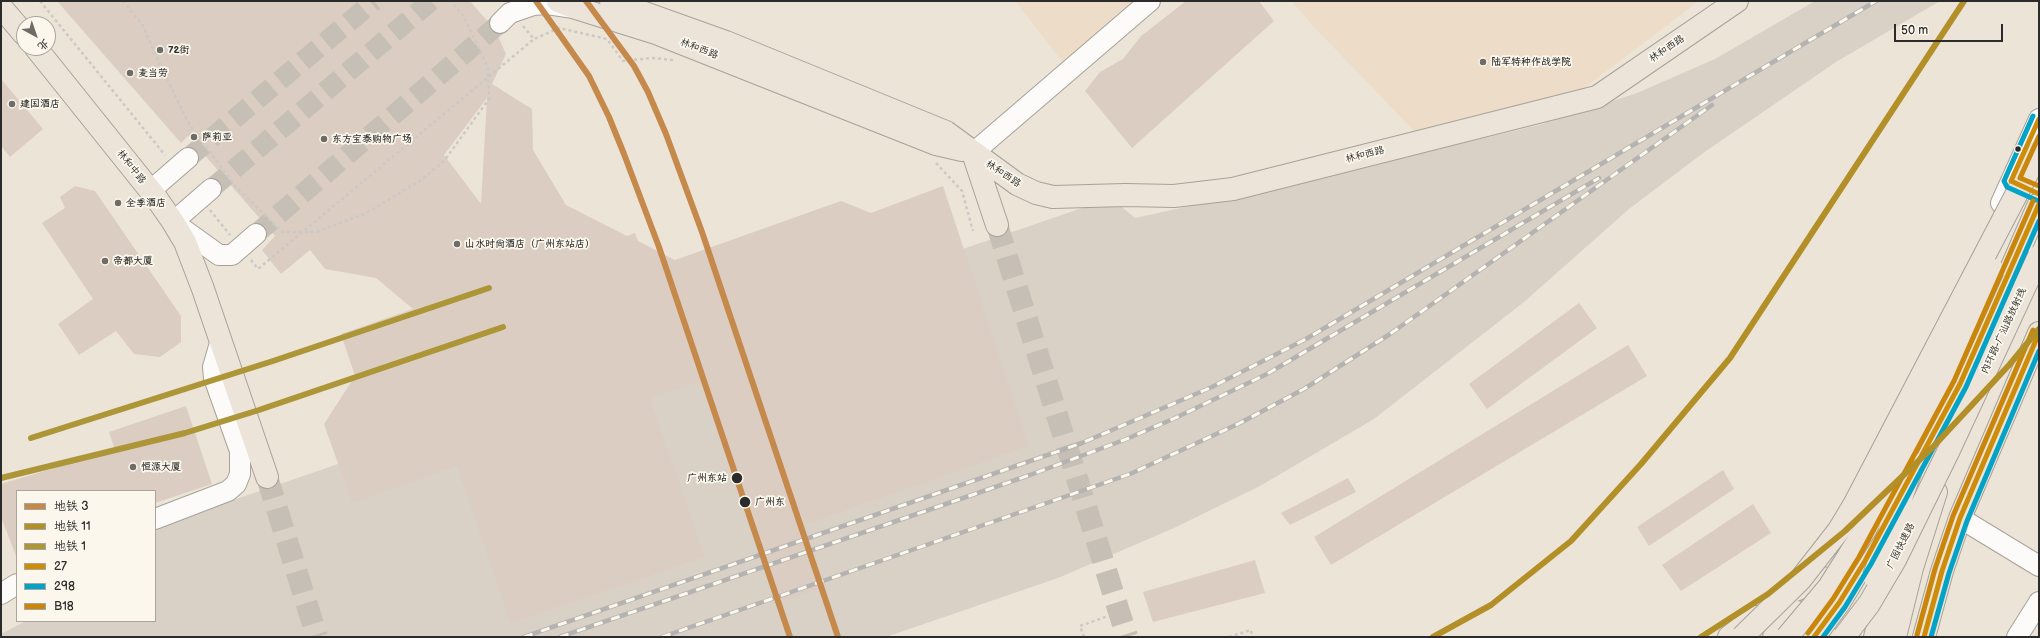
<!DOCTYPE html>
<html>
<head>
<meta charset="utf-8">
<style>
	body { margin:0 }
	#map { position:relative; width:2040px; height:638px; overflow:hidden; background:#ece4d7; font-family:"Balsamiq Sans","LXGW WenKai TC",sans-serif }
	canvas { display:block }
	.frame { position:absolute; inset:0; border:2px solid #2b2b2b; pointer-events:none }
	.legend { position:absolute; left:16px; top:490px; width:140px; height:132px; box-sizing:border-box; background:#fbf7ec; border:1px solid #a8a59f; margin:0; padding:5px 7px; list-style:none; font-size:12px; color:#2b2b2b }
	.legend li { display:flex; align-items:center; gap:8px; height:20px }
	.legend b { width:20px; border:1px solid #a8a59f }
	.north { position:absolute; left:16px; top:16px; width:40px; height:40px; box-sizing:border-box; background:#fbf7ec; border:1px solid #a8a59f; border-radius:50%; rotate:140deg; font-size:11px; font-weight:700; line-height:16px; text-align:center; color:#2b2b2b }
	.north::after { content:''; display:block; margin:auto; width:14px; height:18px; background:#6f6c67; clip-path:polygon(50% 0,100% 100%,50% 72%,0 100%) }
	.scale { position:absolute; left:1894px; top:24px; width:109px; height:18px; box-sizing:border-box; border:2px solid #2b2b2b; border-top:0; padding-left:5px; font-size:12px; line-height:14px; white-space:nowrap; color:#2b2b2b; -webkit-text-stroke:3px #fbf7ec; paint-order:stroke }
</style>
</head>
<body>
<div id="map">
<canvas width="2040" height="638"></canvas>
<div class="frame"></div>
<ul class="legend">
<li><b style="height:5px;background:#c5894c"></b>地铁 3</li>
<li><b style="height:5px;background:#b28f27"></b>地铁 11</li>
<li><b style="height:5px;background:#ad9637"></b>地铁 1</li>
<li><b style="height:5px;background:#ce8d09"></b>27</li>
<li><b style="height:5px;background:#02a3c6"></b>298</li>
<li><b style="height:5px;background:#ca860b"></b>B18</li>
</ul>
<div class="north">北</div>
<div class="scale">50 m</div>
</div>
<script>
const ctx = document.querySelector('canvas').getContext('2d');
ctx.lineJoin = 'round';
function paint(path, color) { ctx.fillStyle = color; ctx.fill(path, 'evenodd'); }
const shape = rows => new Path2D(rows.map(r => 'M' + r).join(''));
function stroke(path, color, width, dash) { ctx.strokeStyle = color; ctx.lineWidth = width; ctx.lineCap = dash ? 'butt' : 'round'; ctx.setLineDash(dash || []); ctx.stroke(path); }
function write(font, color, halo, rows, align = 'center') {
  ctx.font = font + ' "Balsamiq Sans","LXGW WenKai TC",sans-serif'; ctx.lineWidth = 3.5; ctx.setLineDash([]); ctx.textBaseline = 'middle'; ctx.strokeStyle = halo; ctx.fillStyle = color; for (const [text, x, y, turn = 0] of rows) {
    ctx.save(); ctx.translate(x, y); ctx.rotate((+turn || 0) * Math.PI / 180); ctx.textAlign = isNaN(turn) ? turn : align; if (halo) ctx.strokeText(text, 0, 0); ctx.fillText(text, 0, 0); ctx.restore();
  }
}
const built = shape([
	[1015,1,1142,1,1065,65],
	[1291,1,1699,1,1575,95,1417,134,1315,28]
]);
const industrial = shape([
	[1815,1,1940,1,1836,62,1706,151,1629,209,1524,302,1374,419,1260,486,1174,528,1058,578,886,637,1,637,1,634,26,621,155,621,155,527,1111,198,1135,218,1300,182,1539,125,1637,93,1715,59]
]);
const building = shape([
	[57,1,470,1,489,23,492,31,497,34,506,54,492,84,532,109,533,150,566,205,627,236,635,233,638,241,675,260,841,201,871,213,943,186,1029,446,804,525,825,587,776,604,700,381,650,399,705,557,510,623,457,466,352,503,324,424,355,376,341,334,413,309,376,278,325,269,310,250,281,274,262,250,275,236,188,136,181,143],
	[487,98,481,204,444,155],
	[1186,1,1259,1,1274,21,1132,148,1085,91,1100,72,1123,59,1141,36],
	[1,79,43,129,10,157,1,146],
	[75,186,95,191,181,316,181,342,160,357,134,354,116,331,79,355,58,324,93,299,42,223,65,208,60,197],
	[1579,303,1597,328,1487,409,1469,384],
	[1628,345,1647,376,1331,565,1314,537],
	[186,406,212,484,155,503,155,491,17,491,16,556,1,517,1,484,115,450,109,432],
	[1723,470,1734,489,1649,546,1637,527],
	[1348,478,1356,492,1290,525,1281,513],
	[1753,504,1771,533,1681,591,1662,565],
	[1255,560,1265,593,1153,622,1143,592]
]);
const minorTunnel = shape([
	[188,158,374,1],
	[211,189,431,1],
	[256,234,500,23]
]);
const majorTunnel = shape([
	[997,225,1127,637],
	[267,477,317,637]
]);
const path = shape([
	[40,1,165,155],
	[123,1,142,24,162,69,189,124,236,187,282,232,317,232,366,213,420,181,444,161,489,99,488,68,464,17,451,1],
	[523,26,534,39,559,28,607,39,623,61,652,58,673,60],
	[936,163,962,191,973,231],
	[210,210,230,235],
	[251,260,258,269,534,39],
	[1084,637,1080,626,1108,616],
	[1229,637,1251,630,1252,637]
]);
const minor = shape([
	[500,23,510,13,533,5,547,4,574,8],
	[973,153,1150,1],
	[211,189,173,222,219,255,232,255,256,234],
	[150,191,188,158],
	[2001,203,2039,119],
	[1960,518,2039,566],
	[155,519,228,491,236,484,240,474,240,451,214,378,213,367,220,343],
	[1,594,17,584],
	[2017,637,2039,602]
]);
const major = shape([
	[558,1,576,8,656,33,936,144,962,150],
	[611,1,726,42,946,132,1017,184,1036,193,1053,197,1125,195,1174,196,1233,189,1597,97,1737,1],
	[1,7,24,34],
	[36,48,157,199,173,222,185,242,203,289,267,477],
	[973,153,997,225],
	[1954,401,2039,204],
	[1875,637,1892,573],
	[1924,637,1942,571,1960,518,2039,333]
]);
const highway = shape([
	[1908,484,1960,384],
	[1784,595,1823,578],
	[1729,637,1755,617],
	[1774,637,1797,612],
	[1814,637,1839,603,1887,523],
	[1895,637,1912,568,1936,492]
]);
const rail = shape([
	[524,637,1082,443,1212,387,1306,339,1876,1],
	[560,637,1030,475,1124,440,1173,419,1267,374,1599,178],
	[662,637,1130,474,1240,423,1304,389,1390,334,1712,105]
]);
const highwayBridge = shape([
	[1874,576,1913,464],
	[1742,637,1800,580,1839,530,1854,505,2039,151],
	[1787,637,1829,587,1865,530,1945,376,1993,270],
	[1844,637,1869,604,1895,560,1949,450,2039,256]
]);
const bus1 = shape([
	[2039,119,2011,181,2039,194],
	[1814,637,1839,603,1865,561,1960,384,2039,204],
	[1924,637,1942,571,1960,518,2039,333]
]);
const bus2 = shape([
	[2033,116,2004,181,2007,187,2036,200],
	[1823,637,1845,607,1871,564,1966,387,2039,221],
	[1931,637,1949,573,1967,521,2039,351]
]);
const bus3 = shape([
	[2039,136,2020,178,2039,186],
	[1808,633,1833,599,1859,557,1954,381,2033,201],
	[1917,635,1935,569,1953,516,2033,330]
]);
const metro1 = shape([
	[536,1,589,76,609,117,624,154,659,247,790,637],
	[586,1,634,66,648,92,666,134,702,232,838,637]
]);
const metro2 = shape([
	[1433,637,1491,605,1571,541,1641,464,1730,358,1964,1],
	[1701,637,1768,594,1845,531,1932,448,2010,364,2039,329]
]);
const metro3 = shape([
	[31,438,273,361,489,288],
	[1,478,185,433,259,410,503,327]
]);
const markers = [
	[160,50,4,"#6f6c67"],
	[1483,62,4,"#6f6c67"],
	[130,73,4,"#6f6c67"],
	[12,104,4,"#6f6c67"],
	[194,137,4,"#6f6c67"],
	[324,139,4,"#6f6c67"],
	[2018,149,3.5,"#2b2b2b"],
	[118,203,4,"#6f6c67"],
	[457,244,4,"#6f6c67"],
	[105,261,4,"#6f6c67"],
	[133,467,4,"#6f6c67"],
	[737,478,6,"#2b2b2b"],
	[745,502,6,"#2b2b2b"]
];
const streetNames = [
	["林和西路",699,49,21],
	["林和西路",1667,49,-34],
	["林和西路",1365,155,-14],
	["林和中路",131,167,52],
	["林和西路",1003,174,34],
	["内环路-广汕路放射线",2004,331,-65],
	["广园快速路",1901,546,-63]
];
const poiNames = [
	["72街",168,50],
	["陆军特种作战学院",1491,62],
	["麦当劳",138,73],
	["建国酒店",20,104],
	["萨莉亚",202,137],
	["东方宝泰购物广场",332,139],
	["全季酒店",126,203],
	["山水时尚酒店（广州东站店）",465,244],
	["帝都大厦",113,261],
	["恒源大厦",141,467]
];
const stopNames = [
	["广州东站",727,478],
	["广州东",755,502,"left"]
];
paint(built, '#edddc8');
paint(industrial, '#dad1c6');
paint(building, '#dccdc3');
stroke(minorTunnel, '#c5bfb5', 20, [20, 10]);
stroke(majorTunnel, '#c5bfb5', 22, [22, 11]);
stroke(minor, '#a6a29a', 22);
stroke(major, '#a6a29a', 24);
stroke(highway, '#a6a29a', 24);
stroke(path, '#cbc9c6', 2.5, [3, 3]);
stroke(minor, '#fcfbf9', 20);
stroke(major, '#ece3d9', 22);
stroke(highway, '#ece3d9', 22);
stroke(rail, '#b4b3b1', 4.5);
stroke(rail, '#fbf7ec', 3, [9]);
stroke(highwayBridge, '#a6a29a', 24, []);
stroke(highwayBridge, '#ece3d9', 22);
stroke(bus1, '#ce8d09', 5);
stroke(bus2, '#02a3c6', 5);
stroke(bus3, '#ca860b', 5);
stroke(metro1, '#c5894c', 6);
stroke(metro2, '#b28f27', 6);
stroke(metro3, '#ad9637', 6);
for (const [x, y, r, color] of markers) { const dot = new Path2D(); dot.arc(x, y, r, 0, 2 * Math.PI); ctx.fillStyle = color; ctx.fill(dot); stroke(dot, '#fbf7ec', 1.5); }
write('10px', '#2b2b2b', '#fbf7ec', streetNames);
write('bold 10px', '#2b2b2b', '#fbf7ec', poiNames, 'left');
write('bold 10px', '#2b2b2b', '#fbf7ec', stopNames, 'right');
</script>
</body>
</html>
